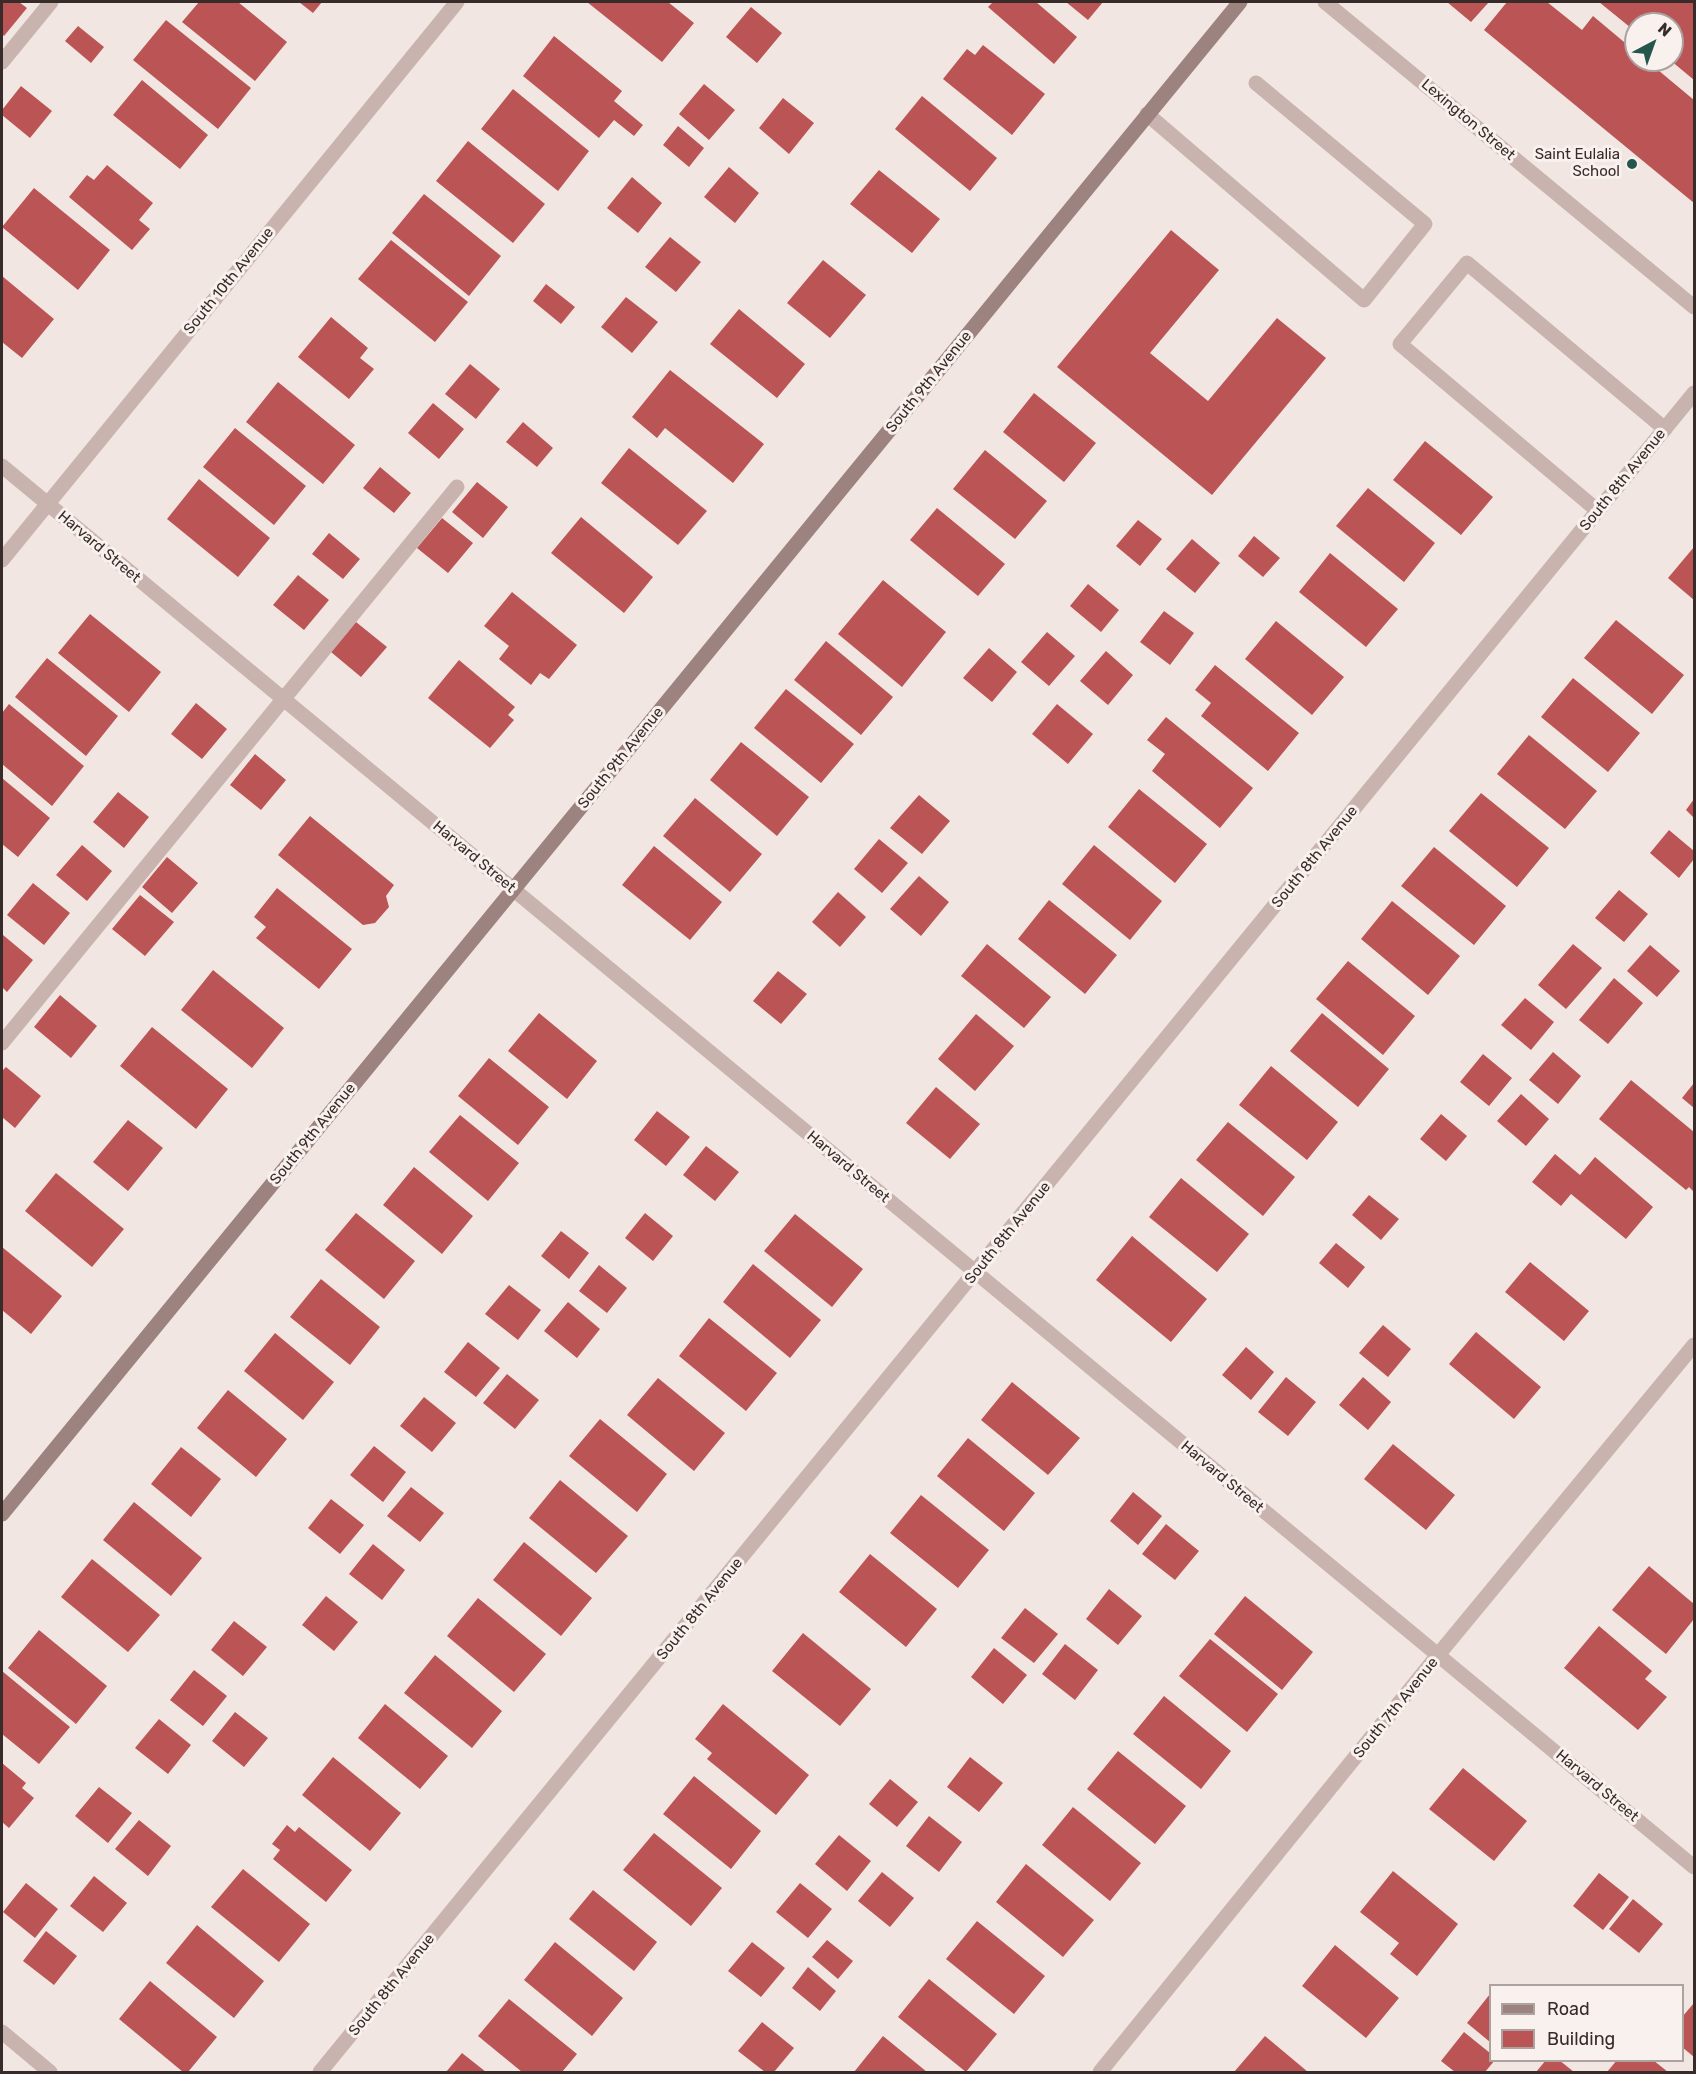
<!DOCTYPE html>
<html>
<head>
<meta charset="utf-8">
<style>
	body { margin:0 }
	#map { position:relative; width:1696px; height:2074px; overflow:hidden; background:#f1e6e1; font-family:Rubik,sans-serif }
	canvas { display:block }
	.frame { position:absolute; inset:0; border:3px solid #382c2b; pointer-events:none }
	.legend { position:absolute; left:1489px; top:1984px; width:195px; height:78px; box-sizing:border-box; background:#f9f1ed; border:2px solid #aca29f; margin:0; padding:8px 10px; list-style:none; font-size:18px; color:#382c2b }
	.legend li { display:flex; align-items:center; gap:12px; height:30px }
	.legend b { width:30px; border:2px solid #aca29f }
	.north { position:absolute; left:1624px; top:12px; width:60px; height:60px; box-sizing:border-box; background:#f9f1ed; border:2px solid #aca29f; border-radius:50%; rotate:41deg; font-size:16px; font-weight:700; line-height:24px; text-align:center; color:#382c2b }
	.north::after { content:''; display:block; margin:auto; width:21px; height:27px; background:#24564d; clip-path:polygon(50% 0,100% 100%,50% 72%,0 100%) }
</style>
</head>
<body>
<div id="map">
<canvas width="1696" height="2074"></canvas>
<div class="frame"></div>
<ul class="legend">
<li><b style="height:8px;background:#9c837f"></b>Road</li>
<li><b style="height:16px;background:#b55"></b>Building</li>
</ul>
<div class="north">N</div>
</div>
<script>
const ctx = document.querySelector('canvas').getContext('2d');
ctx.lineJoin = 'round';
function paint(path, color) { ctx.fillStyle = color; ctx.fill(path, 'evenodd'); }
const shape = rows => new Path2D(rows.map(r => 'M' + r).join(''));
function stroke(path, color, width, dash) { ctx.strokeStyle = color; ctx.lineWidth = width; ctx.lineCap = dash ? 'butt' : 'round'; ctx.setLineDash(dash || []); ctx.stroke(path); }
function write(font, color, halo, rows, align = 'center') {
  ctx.font = font + ' Rubik,sans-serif'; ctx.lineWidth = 6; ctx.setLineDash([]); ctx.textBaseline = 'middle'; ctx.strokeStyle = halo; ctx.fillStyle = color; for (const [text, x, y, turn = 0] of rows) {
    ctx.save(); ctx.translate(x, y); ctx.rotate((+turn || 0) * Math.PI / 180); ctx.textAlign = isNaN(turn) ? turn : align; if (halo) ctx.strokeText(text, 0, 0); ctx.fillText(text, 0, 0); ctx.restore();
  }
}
const building = shape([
	[2,2,19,2,27,8,4,36,2,34],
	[199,2,238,2,287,42,255,81,182,22],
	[299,2,322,2,313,13],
	[587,2,668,2,694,23,662,62],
	[993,2,1036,2,1077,37,1054,64,988,7],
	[1066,2,1103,2,1088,20],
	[1447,2,1489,2,1471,22],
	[1507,2,1547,2,1582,30,1593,16,1636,52,1636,60,1646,60,1694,100,1694,203,1484,30],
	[1599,2,1694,2,1694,80,1670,60,1672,60,1672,24,1636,24,1636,32],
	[751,7,782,33,757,63,726,37],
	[166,20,251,88,218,129,133,60],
	[78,26,104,47,91,63,65,41],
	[554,36,622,91,614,101,643,125,634,136,614,120,599,138,523,76],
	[983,45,1045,94,1012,135,943,79,967,49,975,55],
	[142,80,208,135,180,169,113,115],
	[704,84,735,110,709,140,679,114],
	[21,86,52,111,30,138,2,115,2,110],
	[513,89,589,151,558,191,481,129],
	[922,96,997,158,970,191,895,129],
	[783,98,814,123,789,154,759,128],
	[678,126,704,148,689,167,663,145],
	[468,141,545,204,513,243,436,181],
	[107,165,153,203,139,220,150,229,132,250,69,197,87,175,94,180],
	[729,167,759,193,735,223,704,197],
	[879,170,940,219,912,253,850,204],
	[632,177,662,203,638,233,607,208],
	[34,188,110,250,78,290,2,227],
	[424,194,501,256,469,296,392,233],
	[1171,230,1219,270,1150,353,1208,401,1277,318,1326,358,1212,495,1057,367],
	[670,237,701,262,676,292,645,267],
	[391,240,468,302,435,342,358,279],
	[823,260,866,295,830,338,787,303],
	[2,276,54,319,22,358,2,342],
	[546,284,575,307,561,324,533,301],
	[626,297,658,322,632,353,601,327],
	[739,309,805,364,777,398,710,344],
	[331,317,368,348,360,358,374,369,349,399,298,357],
	[470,364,500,389,476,419,445,394],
	[670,370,764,444,733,483,665,428,657,438,632,417],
	[278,382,355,445,323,484,246,422],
	[1034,393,1096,443,1064,482,1003,432],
	[433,403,464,429,439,459,408,433],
	[523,422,553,448,537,467,506,442],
	[235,428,306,486,274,525,203,467],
	[1425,441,1493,497,1461,535,1393,480],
	[629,448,707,511,678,545,601,483],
	[985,450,1047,501,1015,539,953,489],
	[380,467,411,493,394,513,363,488],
	[199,479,270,538,238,577,167,519],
	[477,482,508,507,483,538,452,512],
	[1368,488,1435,543,1404,582,1336,526],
	[937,508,1005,564,978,596,910,540],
	[581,517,653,577,624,613,551,553],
	[442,518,473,543,448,573,417,548],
	[1138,520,1162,539,1140,566,1116,546],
	[329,533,360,559,343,579,312,554],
	[1254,536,1280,558,1263,577,1238,556],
	[1192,539,1220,563,1195,593,1166,569],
	[1694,547,1694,600,1668,578],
	[1330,553,1398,609,1366,647,1299,592],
	[298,575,329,600,304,630,273,605],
	[883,580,946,632,902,687,838,634],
	[1088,584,1119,610,1101,632,1070,606],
	[512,592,577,645,549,679,540,673,531,685,499,659,509,646,484,626],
	[1164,611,1194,633,1170,665,1140,642],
	[90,614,161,672,129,712,58,653],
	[1616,620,1684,675,1652,714,1584,658],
	[1276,621,1344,677,1312,715,1245,659],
	[356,622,387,647,361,677,331,652],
	[1047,632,1075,656,1049,686,1021,662],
	[826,641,893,697,861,735,794,680],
	[989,648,1017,672,992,702,963,678],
	[1106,651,1133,675,1108,705,1080,681],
	[47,658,118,716,86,756,15,697],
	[459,660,515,707,508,715,514,720,490,748,428,698],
	[1215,665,1299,733,1268,771,1201,716,1211,703,1195,690],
	[1573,678,1640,733,1608,772,1541,717],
	[786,689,854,744,821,783,754,728],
	[196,703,227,729,202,759,171,734],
	[9,704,84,766,52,806,2,764,2,713],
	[1057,704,1093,734,1068,764,1032,734],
	[1166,717,1253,788,1220,828,1152,771,1165,754,1147,740],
	[1529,735,1597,791,1565,829,1497,774],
	[741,742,809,797,777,836,710,780],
	[255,754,286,780,261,810,230,785],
	[2,778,50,818,18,857,2,844],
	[1139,789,1207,844,1175,883,1108,827],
	[118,792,149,817,124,848,93,822],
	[1481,793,1549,848,1517,887,1449,831],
	[919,795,950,821,922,854,890,828],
	[695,798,762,854,730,892,663,836],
	[1694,799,1694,818,1686,810],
	[310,816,394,885,386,896,389,907,375,923,363,925,278,855],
	[1669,830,1694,851,1694,859,1679,878,1650,853],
	[879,839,908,863,882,893,854,869],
	[82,845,112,871,87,901,56,875],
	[1094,845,1162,901,1130,940,1062,884],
	[654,846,722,902,690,940,622,885],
	[1434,847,1506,906,1474,945,1401,886],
	[167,857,198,883,172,913,142,887],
	[919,876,949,902,921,936,890,909],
	[33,883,70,913,44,945,7,915],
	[277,888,352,949,319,989,256,938,266,927,254,917],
	[1619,890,1648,914,1624,942,1595,918],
	[838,892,866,917,840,947,812,922],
	[140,895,174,922,145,956,112,929],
	[1049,900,1117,955,1085,994,1018,939],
	[1392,901,1460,956,1428,995,1361,939],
	[3,935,33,960,7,992,2,987,2,938],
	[987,944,1051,997,1024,1028,961,976],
	[1573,944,1602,968,1566,1009,1538,985],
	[1650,945,1680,971,1657,997,1627,971],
	[1348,961,1415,1016,1383,1055,1316,999],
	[213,970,284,1028,252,1068,181,1010],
	[778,971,807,994,781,1024,753,1001],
	[1614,978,1643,1003,1608,1044,1579,1020],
	[60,995,97,1026,71,1058,34,1027],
	[1525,998,1554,1022,1531,1050,1501,1025],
	[539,1013,597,1061,567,1099,508,1051],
	[1322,1013,1389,1069,1358,1107,1290,1051],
	[976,1014,1014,1046,975,1091,938,1059],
	[152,1027,228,1089,196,1129,120,1066],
	[1553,1052,1581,1076,1558,1104,1529,1080],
	[1483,1054,1512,1078,1489,1106,1460,1082],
	[489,1058,549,1107,518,1145,458,1096],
	[1271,1066,1338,1122,1307,1160,1239,1105],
	[6,1067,41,1096,15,1128,2,1117,2,1071],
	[1631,1080,1694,1132,1694,1192,1689,1187,1686,1190,1599,1119],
	[1694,1083,1694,1108,1682,1098],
	[936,1087,980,1124,950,1159,906,1123],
	[1521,1094,1549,1119,1526,1146,1497,1121],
	[657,1111,690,1137,666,1166,634,1140],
	[1441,1114,1467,1136,1446,1161,1420,1139],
	[460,1115,519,1163,488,1201,429,1152],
	[128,1120,163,1148,128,1191,93,1162],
	[1228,1122,1295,1177,1263,1216,1196,1160],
	[706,1146,739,1172,715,1201,683,1175],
	[1555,1154,1580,1175,1595,1157,1653,1207,1626,1239,1571,1194,1561,1206,1532,1182],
	[414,1167,473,1216,442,1254,383,1205],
	[56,1173,124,1229,92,1267,25,1211],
	[1181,1178,1249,1234,1217,1272,1149,1217],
	[1369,1195,1399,1219,1381,1240,1352,1215],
	[356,1213,415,1261,384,1299,325,1250],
	[645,1213,673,1236,653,1261,625,1238],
	[795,1214,863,1269,832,1307,764,1251],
	[561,1231,589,1253,569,1279,541,1256],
	[1132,1236,1207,1299,1171,1342,1096,1280],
	[1336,1243,1365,1267,1348,1288,1319,1263],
	[2,1247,62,1296,31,1334,2,1310],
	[1530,1262,1589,1311,1564,1341,1505,1292],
	[753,1264,821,1320,790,1358,723,1302],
	[599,1265,627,1288,607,1313,579,1291],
	[321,1279,380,1327,350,1365,290,1317],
	[509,1285,541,1310,518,1340,485,1314],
	[568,1302,600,1329,577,1358,544,1331],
	[709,1318,777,1373,746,1411,679,1356],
	[1383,1325,1411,1349,1388,1377,1359,1353],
	[1476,1332,1541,1387,1514,1419,1449,1364],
	[275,1333,334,1382,303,1420,244,1371],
	[468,1342,500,1368,476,1397,444,1372],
	[1246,1347,1274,1372,1251,1400,1222,1375],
	[507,1374,539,1400,515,1429,483,1403],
	[1286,1377,1316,1402,1288,1436,1258,1412],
	[1363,1377,1391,1402,1368,1430,1339,1405],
	[658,1378,725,1433,694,1471,627,1415],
	[1012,1382,1080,1438,1048,1475,981,1420],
	[228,1390,287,1439,256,1477,197,1428],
	[424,1397,456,1423,432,1452,400,1426],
	[600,1419,667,1474,637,1512,569,1456],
	[968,1438,1035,1493,1004,1531,937,1476],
	[1393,1444,1455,1495,1426,1530,1364,1479],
	[374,1446,406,1472,383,1502,350,1475],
	[181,1447,221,1479,191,1517,151,1484],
	[560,1480,628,1536,596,1573,529,1518],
	[411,1487,444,1513,420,1542,387,1516],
	[1133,1492,1162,1516,1138,1545,1110,1521],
	[921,1495,989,1550,958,1588,890,1533],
	[331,1499,364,1525,340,1554,308,1528],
	[134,1502,202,1558,171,1596,103,1540],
	[1166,1524,1199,1551,1175,1580,1142,1554],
	[524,1542,592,1598,561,1636,493,1580],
	[373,1544,405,1570,382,1600,349,1574],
	[870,1554,937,1609,906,1647,839,1592],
	[92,1559,160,1615,128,1652,61,1597],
	[1649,1566,1694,1604,1694,1619,1666,1654,1612,1610],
	[1109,1589,1142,1616,1118,1645,1086,1619],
	[326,1596,358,1622,334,1651,302,1625],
	[1245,1596,1313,1652,1282,1690,1214,1634],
	[478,1598,546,1654,514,1692,447,1636],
	[1025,1608,1058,1634,1034,1663,1001,1638],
	[234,1621,267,1647,243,1676,211,1650],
	[1599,1626,1652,1671,1645,1679,1667,1697,1638,1730,1564,1668],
	[39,1630,107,1686,76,1724,8,1668],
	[803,1633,871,1689,840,1726,772,1671],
	[1210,1639,1278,1694,1247,1732,1179,1676],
	[1065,1644,1098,1670,1075,1700,1042,1674],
	[994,1648,1027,1675,1003,1704,971,1677],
	[435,1655,502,1711,472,1748,404,1693],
	[194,1670,227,1696,203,1726,170,1700],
	[2,1671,70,1727,39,1764,2,1734],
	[1164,1696,1231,1751,1201,1789,1133,1734],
	[385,1704,448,1756,420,1789,358,1738],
	[723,1704,809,1775,776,1815,707,1759,712,1753,695,1739],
	[235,1712,268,1738,244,1767,212,1741],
	[159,1719,191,1745,168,1774,135,1748],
	[1118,1751,1186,1806,1155,1844,1087,1789],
	[333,1757,401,1813,370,1851,302,1795],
	[970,1757,1003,1783,979,1812,947,1787],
	[2,1763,26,1783,22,1788,34,1798,9,1828,2,1822],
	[1463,1768,1527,1821,1494,1861,1429,1809],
	[694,1776,761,1831,731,1869,663,1814],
	[890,1779,918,1802,897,1827,869,1804],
	[99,1787,132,1813,108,1843,75,1816],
	[1073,1807,1141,1863,1110,1901,1042,1845],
	[929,1816,962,1842,939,1872,906,1846],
	[139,1820,171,1846,148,1876,115,1849],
	[287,1825,295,1832,299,1827,352,1870,326,1902,273,1859,280,1850,272,1844],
	[654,1833,722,1888,691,1926,623,1870],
	[839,1835,871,1861,847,1891,815,1864],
	[1026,1864,1094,1920,1063,1957,996,1902],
	[243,1869,310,1924,279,1962,211,1907],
	[1393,1871,1458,1924,1417,1976,1390,1954,1399,1943,1360,1912],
	[882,1872,914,1898,890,1927,858,1901],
	[1599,1873,1629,1897,1603,1930,1573,1906],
	[94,1876,127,1903,103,1932,70,1906],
	[26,1883,58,1909,35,1938,3,1912],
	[800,1883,832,1909,808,1938,776,1912],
	[593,1890,657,1942,634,1971,569,1919],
	[1633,1899,1663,1924,1639,1953,1609,1929],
	[977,1921,1045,1976,1014,2014,946,1959],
	[197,1925,264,1981,234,2018,166,1963],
	[46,1931,77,1956,54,1985,23,1961],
	[827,1940,853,1961,838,1979,812,1957],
	[555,1942,623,1998,592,2036,524,1980],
	[752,1942,785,1968,761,1997,728,1971],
	[1335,1945,1399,1998,1366,2038,1302,1986],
	[808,1967,836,1991,820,2011,792,1988],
	[929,1979,997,2034,966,2072,898,2017],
	[150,1981,217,2037,188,2072,183,2072,119,2019],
	[1490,1994,1490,2042,1467,2023],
	[509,1999,577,2054,562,2072,522,2072,478,2036],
	[1694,2003,1694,2057,1682,2047,1682,2017],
	[762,2022,794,2048,774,2072,765,2072,738,2051],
	[1464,2032,1490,2053,1490,2060,1495,2060,1485,2072,1455,2072,1441,2061],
	[883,2036,927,2072,854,2072],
	[1265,2036,1308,2072,1234,2072],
	[462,2053,486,2072,446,2072],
	[1546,2060,1559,2060,1574,2072,1536,2072],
	[1617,2060,1653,2060,1668,2072,1607,2072]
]);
const lane = shape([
	[2,62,51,2],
	[1147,114,1364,300,1425,224,1256,83],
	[1598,511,1400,344,1467,263,1665,429],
	[2,1043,457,487]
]);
const street = shape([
	[1325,2,1694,307],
	[2,466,1694,1867],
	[2,560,457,2],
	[2,2032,50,2072],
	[320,2072,1694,393],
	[1100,2072,1438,1655,1694,1345]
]);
const secondary = shape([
	[2,1514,1240,2]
]);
const markers = [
	[1632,164,6,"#24564d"]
];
const streetNames = [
	["Lexington Street",1468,120,40],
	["South 10th Avenue",229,281,-51],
	["South 9th Avenue",929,382,-51],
	["South 8th Avenue",1623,480,-51],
	["Harvard Street",99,547,40],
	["South 9th Avenue",621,758,-51],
	["Harvard Street",474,857,40],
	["South 8th Avenue",1315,857,-51],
	["South 9th Avenue",313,1134,-51],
	["Harvard Street",848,1167,40],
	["South 8th Avenue",1008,1233,-51],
	["Harvard Street",1222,1477,40],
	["South 8th Avenue",700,1609,-51],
	["South 7th Avenue",1396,1708,-51],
	["Harvard Street",1597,1786,40],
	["South 8th Avenue",392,1985,-51]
];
const poiNames = [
	["Saint Eulalia",1620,155],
	["School",1620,172]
];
paint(building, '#b55');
stroke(lane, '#c9b3ae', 15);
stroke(street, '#c9b3ae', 15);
stroke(secondary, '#9c837f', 15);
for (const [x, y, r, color] of markers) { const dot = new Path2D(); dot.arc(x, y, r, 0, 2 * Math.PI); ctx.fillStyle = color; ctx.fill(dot); stroke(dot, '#f9f1ed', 2); }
write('15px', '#382c2b', '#f9f1ed', streetNames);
write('15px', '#382c2b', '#f9f1ed', poiNames, 'right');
</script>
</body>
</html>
